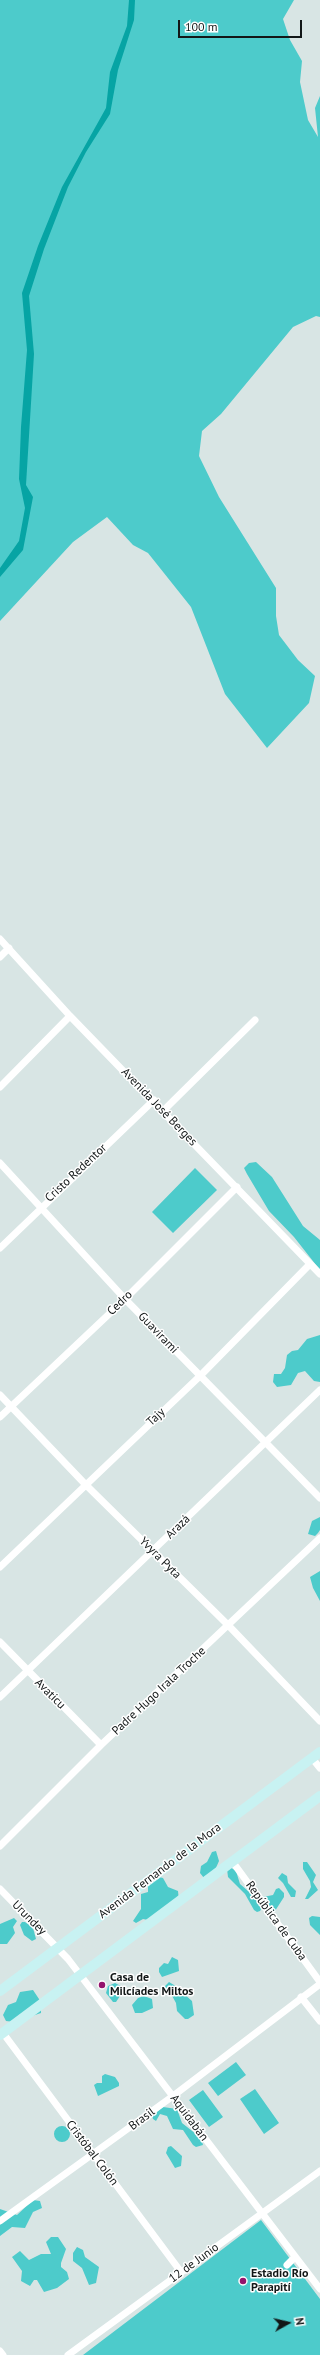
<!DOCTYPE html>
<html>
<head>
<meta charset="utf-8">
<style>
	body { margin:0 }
	#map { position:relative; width:320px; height:2355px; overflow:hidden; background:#d8e5e4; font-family:"PT Sans",sans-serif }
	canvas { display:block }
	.north { position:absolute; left:268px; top:2303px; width:40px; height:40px; -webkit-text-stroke:3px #fff; paint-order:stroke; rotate:82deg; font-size:11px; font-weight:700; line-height:16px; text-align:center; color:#121717 }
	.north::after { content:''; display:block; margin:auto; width:14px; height:18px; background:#121717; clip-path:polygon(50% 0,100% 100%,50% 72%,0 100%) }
	.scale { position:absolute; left:178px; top:20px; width:124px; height:18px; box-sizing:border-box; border:2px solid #121717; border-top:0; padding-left:5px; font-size:12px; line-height:14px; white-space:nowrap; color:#121717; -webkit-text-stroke:3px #fff; paint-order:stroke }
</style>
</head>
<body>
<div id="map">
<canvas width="320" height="2355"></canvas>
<div class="north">N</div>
<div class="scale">100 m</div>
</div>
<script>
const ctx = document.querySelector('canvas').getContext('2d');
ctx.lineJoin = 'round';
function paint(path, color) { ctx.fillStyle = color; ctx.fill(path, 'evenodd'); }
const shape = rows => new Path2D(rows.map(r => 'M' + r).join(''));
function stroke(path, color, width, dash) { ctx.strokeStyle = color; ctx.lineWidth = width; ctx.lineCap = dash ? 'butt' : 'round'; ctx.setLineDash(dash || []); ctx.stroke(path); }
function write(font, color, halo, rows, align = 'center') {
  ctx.font = font + ' "PT Sans",sans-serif'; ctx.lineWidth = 3; ctx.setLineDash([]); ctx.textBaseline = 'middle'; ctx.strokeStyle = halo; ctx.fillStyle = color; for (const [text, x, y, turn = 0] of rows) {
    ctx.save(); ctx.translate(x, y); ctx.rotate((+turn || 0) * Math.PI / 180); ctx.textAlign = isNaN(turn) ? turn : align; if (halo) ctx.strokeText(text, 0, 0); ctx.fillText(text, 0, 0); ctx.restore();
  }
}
const green = shape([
	[0,0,294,0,283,19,290,40,302,61,300,82,308,120,318,137,315,108,320,96,320,317,316,316,293,327,221,414,202,431,199,456,219,497,276,588,276,616,279,635,298,660,315,676,309,703,267,748,225,694,191,607,148,553,133,545,107,517,73,542,0,621],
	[256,1162,272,1177,303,1226,320,1240,320,1270,294,1237,269,1211,247,1174,244,1168,249,1163],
	[195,1168,217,1190,173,1233,152,1212],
	[320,1335,320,1382,314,1381,305,1371,298,1373,291,1385,277,1387,273,1382,274,1374,281,1374,285,1368,287,1355,292,1351,298,1350,307,1339],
	[320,1517,320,1530,318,1533,315,1536,308,1534,312,1521],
	[320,1571,320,1601,313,1588,310,1577],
	[216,1851,219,1861,215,1870,204,1878,200,1873,201,1866,207,1862,212,1852],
	[303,1862,307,1862,316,1875,313,1882,318,1890,308,1899,305,1899,311,1887,310,1881,303,1869],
	[230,1867,236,1871,240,1884,255,1897,262,1908,260,1911,257,1912,254,1910,245,1894,228,1877,227,1869],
	[282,1873,287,1876,288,1883,296,1891,295,1897,291,1897,283,1883,278,1878],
	[159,1877,163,1878,168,1887,178,1891,179,1901,153,1921,143,1919,136,1923,133,1921,141,1909,141,1894,148,1892,148,1885],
	[279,1888,284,1893,284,1897,275,1911,271,1911,263,1897,273,1895,276,1889],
	[312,1916,320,1917,320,1935,310,1925,309,1918],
	[14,1918,17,1921,13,1927,15,1933,7,1944,0,1944,0,1924],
	[22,1922,25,1922,33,1928,36,1939,32,1941,24,1935,20,1925],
	[172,1957,178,1960,179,1971,162,1977,159,1972,159,1968,164,1963,168,1964],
	[169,1982,184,1991,184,1994,192,2001,194,2015,188,2019,185,2019,177,2011,176,2003,171,1994,162,1989],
	[115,1983,121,1986,122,1993,116,2002,113,2002,106,1993,108,1986],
	[33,1990,41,2002,41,2013,14,2022,6,2021,3,2015,8,2005,16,2002,20,1992],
	[144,1996,152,1999,153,2008,142,2013,135,2013,132,2005,138,1998],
	[236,2062,246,2075,218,2096,208,2083],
	[105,2074,115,2077,119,2083,119,2086,98,2096,94,2085,97,2083,102,2083,102,2076],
	[255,2089,279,2123,264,2134,240,2099],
	[203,2090,223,2117,209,2127,189,2100],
	[163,2107,177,2109,182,2123,201,2138,203,2145,196,2147,193,2145,183,2130,173,2129,167,2116,160,2114,156,2121,153,2119,152,2116],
	'54 2134a8 8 0 1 1 16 0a8 8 0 1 1-16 0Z',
	[171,2146,182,2156,181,2166,175,2168,166,2153,168,2147],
	[33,2200,40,2201,42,2208,33,2212,25,2228,12,2227,0,2236,0,2209,17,2215],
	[261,2220,320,2299,320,2355,83,2355],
	[51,2237,58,2237,66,2249,61,2263,61,2267,67,2272,69,2279,57,2288,44,2292,37,2280,34,2280,30,2286,21,2281,22,2271,12,2257,20,2251,29,2260,41,2254,51,2254,46,2242],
	[77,2247,83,2250,85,2257,99,2267,96,2283,89,2285,82,2268,73,2261,73,2253]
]);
const water = shape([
	[129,0,135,0,134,20,118,70,110,114,86,152,68,187,44,249,29,296,34,354,26,485,33,497,23,550,0,577,0,568,19,541,25,508,19,479,21,427,27,350,22,293,38,246,62,187,106,108,110,72,127,26]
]);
const street = shape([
	[0,939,70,1016,320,1274],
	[0,957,9,948],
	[0,1087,70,1016],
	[163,1111,255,1020],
	[0,1163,125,1299,320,1498],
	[0,1248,154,1100],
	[0,1395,85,1484,229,1626,320,1721],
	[0,1417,125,1299,237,1187],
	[0,1567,200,1376,310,1264],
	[0,1642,101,1745],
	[0,1697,320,1390],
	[312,1758,320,1768],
	[0,1846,101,1745,320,1538],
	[232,1861,320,1982],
	[0,1889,68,1959,320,2289],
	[301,1997,320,2021],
	[3,2033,181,2272],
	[0,2221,173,2096,320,1984],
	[287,2265,295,2257],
	[0,2351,3,2355],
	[68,2355,320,2171]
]);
const secondary = shape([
	[0,1991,320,1752],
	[0,2035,320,1796]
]);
const markers = [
	[102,1985,4,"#94136c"],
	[243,2281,4,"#94136c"]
];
const streetNames = [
	["Avenida José Berges",159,1107,46],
	["Cristo Redentor",76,1173,-43],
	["Cedro",120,1303,-44],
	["Guavirami",158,1333,46],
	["Tajy",156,1417,-43],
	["Arazá",178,1527,-44],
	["Yvyra Pyta",160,1558,45],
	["Padre Hugo Irala Troche",159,1691,-43],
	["Avaticu",50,1694,45],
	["Avenida Fernando de la Mora",160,1871,-37],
	["Urundey",29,1918,45],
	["República de Cuba",276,1921,54],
	["Aquidabán",189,2118,53],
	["Brasil",142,2119,-37],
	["Cristóbal Colón",92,2153,53],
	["12 de Junio",194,2263,-36]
];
const poiNames = [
	["Casa de",110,1978],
	["Milcíades Miltos",110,1992],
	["Estadio Río",251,2274],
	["Parapití",251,2288]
];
paint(green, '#4dcbcb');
paint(water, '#06a4a4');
stroke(street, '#fff', 7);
stroke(secondary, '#c8f2f2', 10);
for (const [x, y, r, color] of markers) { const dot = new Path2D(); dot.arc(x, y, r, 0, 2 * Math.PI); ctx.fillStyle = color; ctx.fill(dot); stroke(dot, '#fff', 1.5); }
write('12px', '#121717', '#fff', streetNames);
write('bold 12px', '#121717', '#fff', poiNames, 'left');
</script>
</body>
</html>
